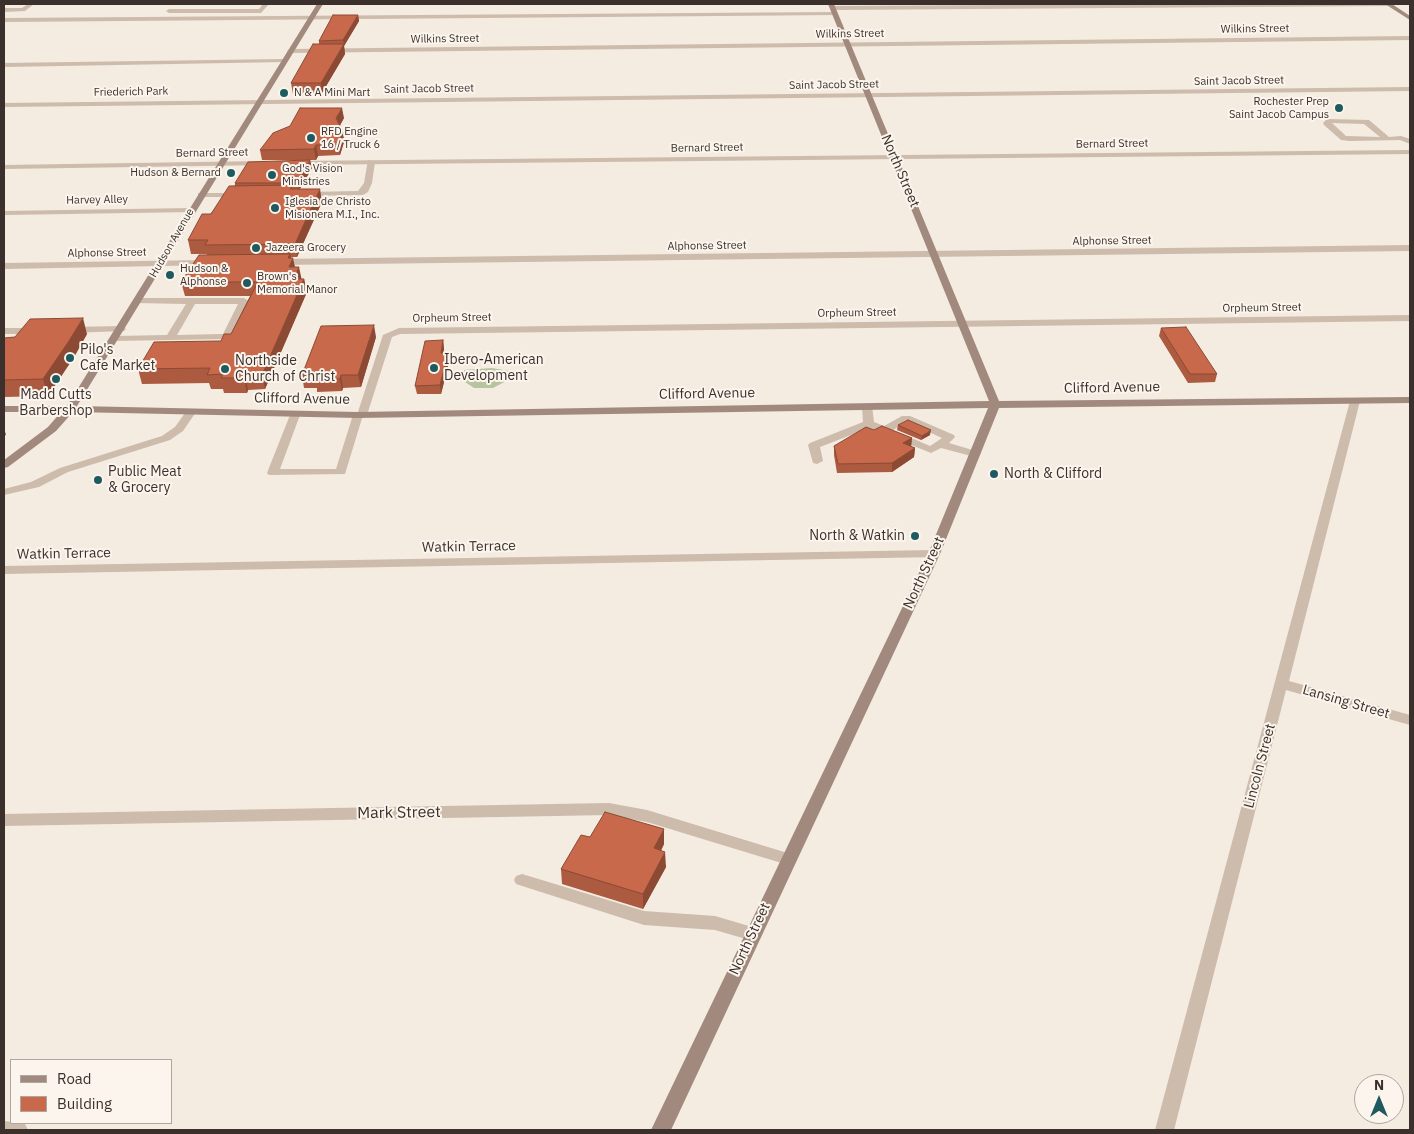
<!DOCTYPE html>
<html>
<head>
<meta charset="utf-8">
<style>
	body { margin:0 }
	#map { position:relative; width:1414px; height:1134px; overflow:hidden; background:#f4ebe1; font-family:"IBM Plex Sans",sans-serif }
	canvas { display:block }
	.frame { position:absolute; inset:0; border:5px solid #3b302b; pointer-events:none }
	.legend { position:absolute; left:10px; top:1059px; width:162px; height:65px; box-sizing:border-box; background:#fbf5ee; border:1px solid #aea6a0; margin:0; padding:6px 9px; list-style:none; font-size:15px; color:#3b302b }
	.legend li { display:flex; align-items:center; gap:10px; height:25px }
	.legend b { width:25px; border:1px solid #aea6a0 }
	.north { position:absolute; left:1354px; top:1074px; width:50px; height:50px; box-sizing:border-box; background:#fbf5ee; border:1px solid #aea6a0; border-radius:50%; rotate:0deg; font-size:14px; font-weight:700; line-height:20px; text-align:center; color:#3b302b }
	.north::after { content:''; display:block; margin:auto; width:18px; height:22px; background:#1f5a5e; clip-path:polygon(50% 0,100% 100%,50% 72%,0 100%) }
</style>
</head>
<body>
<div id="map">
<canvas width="1414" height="1134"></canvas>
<div class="frame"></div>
<ul class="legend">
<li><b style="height:6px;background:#a18a7d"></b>Road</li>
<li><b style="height:14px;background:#c8694b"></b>Building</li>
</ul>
<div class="north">N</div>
</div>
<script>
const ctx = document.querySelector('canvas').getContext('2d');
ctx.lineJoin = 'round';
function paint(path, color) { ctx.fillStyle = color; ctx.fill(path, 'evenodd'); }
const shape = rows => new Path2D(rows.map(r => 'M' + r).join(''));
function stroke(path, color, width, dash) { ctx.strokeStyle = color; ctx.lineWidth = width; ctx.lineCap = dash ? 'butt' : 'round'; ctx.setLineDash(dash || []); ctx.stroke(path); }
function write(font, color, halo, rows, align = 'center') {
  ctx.font = font + ' "IBM Plex Sans",sans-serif'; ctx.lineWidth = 4; ctx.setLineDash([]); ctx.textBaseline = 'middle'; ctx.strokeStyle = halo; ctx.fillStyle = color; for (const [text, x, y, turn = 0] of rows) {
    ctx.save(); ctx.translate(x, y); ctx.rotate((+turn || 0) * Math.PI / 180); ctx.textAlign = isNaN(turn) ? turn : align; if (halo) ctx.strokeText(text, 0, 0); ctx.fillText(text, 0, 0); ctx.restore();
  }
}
const green = shape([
	[492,368,509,371,510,379,493,388,474,388,462,380,464,370]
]);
const lane = shape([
	[28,4,34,4,25,11,4,12,4,8,22,8,28,4],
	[263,4,269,4,261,13,169,13,166,11,169,9,259,9,263,4],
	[1327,119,1369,120,1389,137,1401,136,1410,139,1410,144,1400,140,1349,141,1341,140,1324,125,1323,123,1327,119],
	[1332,123,1364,124,1380,137,1346,136,1332,123],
	[368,160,375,162,372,183,368,192,363,195,306,196,302,194,306,192,358,191,364,183,368,160],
	[198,193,238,193,242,195,238,197,198,197,198,193],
	[138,298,244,298,249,301,229,339,112,341,110,339,115,336,167,335,186,304,135,303,135,299,138,298],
	[195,304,238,304,223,334,177,335,195,304],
	[867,403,872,406,874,422,884,426,902,416,910,416,954,435,955,437,949,443,979,452,981,454,975,457,941,448,931,453,869,428,820,447,823,461,817,464,813,463,808,445,810,443,863,422,862,406,867,403],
	[907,422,942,438,930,446,893,430,907,422],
	[191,409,196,412,183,431,170,440,68,472,39,487,4,495,4,489,31,482,60,468,162,436,175,427,187,410,191,409],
	[295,412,300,415,280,469,336,469,353,415,358,412,362,413,363,415,345,474,269,475,267,473,290,415,295,412],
	[522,874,644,911,715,916,759,929,761,934,759,939,753,941,715,930,644,925,516,884,514,880,516,876,522,874]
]);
const street = shape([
	[1179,4,1392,4,1389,6,833,10,830,8,833,6,1179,4],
	[835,12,837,15,4,22,4,18,835,12],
	[1410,36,1410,40,290,53,287,51,290,49,1410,36],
	[284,59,286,60,286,62,4,67,4,63,284,59],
	[1410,87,1410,91,4,107,4,103,1410,87],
	[1410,150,1410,154,294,165,290,163,294,161,1410,150],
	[264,161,267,161,267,165,4,169,4,165,264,161],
	[191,208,195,210,194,212,4,215,4,211,191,208],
	[1410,245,1410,251,279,265,275,262,279,259,1410,245],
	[209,260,213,263,212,265,4,269,4,263,209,260],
	[1410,315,1410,321,400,334,392,337,367,415,362,418,357,415,383,335,399,328,1410,315],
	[121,326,126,329,124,331,69,333,64,330,69,327,121,326],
	[4,328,36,328,41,331,36,334,4,334,4,328],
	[1355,398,1360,401,1289,681,1410,715,1410,725,1286,690,1174,1130,1155,1130,1350,401,1355,398],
	[934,550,940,554,938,557,4,574,4,566,934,550],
	[609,803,647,810,794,855,796,859,794,863,788,865,647,822,609,815,4,826,4,814,609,803],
	[4,1121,22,1123,25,1124,28,1130,4,1130,4,1121]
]);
const secondary = shape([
	[317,4,323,4,77,406,358,412,989,401,828,4,834,4,999,401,1410,397,1410,403,999,408,940,554,671,1130,651,1130,928,554,988,408,358,418,73,412,56,431,8,467,4,468,4,460,48,427,61,412,4,412,4,406,67,406,317,4],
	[1385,4,1392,4,1410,16,1410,20,1385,4]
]);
const wall = shape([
	[358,15,359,21,344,46,345,54,322,93,293,94,291,83,319,44,319,41],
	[344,118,340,125,343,132,344,142,340,155,318,156,316,160,262,160,260,150],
	[312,168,300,189,322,202,297,257,291,257,295,267,301,279,304,279,307,292,265,389,248,390,247,393,224,393,223,389,211,389,209,383,142,384,138,369,221,341,231,334,250,296,185,296,181,282,207,255,207,254,191,254,188,240,235,185,235,183],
	[1161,328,1217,374,1215,382,1188,383,1159,336],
	[87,334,74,357,48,396,4,397,4,338],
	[376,337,361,387,343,388,342,391,317,392,317,388,304,388,302,375],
	[443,340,444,349,444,353,448,353,449,362,441,394,417,394,415,386],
	[898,425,930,435,921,440,897,430],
	[874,430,912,438,911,447,915,448,914,457,892,472,837,473,834,455,834,446],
	[590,837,664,844,661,851,666,867,643,909,562,884,561,869]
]);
const shadedWall = shape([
	[358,15,359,21,344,46,345,54,322,93,321,83,344,44,343,40],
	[342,108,344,118,338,129,336,118],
	[343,132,344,142,340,155,338,145],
	[316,145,318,156,316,160,314,149],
	[310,160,312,168,299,190,298,183],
	[320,189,322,202,297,257,295,244],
	[290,254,292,261,293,258,296,272,292,281,288,258],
	[299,267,302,281,294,279],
	[304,279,307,292,265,389,262,375],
	[83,318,87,334,74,357,48,396,43,379],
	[374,325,376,337,361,387,358,375],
	[443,340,444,349,442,362,441,353],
	[448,353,449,362,441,394,440,385],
	[245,375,248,390,247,393,244,378],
	[341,375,343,388,342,391,340,379],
	[4,428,6,435,4,436],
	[931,430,930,435,921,440,922,436],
	[912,438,911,447,903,443],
	[915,448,914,457,892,472,892,463],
	[664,829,664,844,654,863,654,848],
	[665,852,666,867,643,909,643,894]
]);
const building = shape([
	[333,15,358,15,343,40,319,41,333,15],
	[313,44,344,44,321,83,291,83,313,44],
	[300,108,342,108,336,118,343,132,338,145,316,145,314,149,260,150,273,133,290,126,300,108],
	[310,160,298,183,235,183,248,162,310,160],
	[293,185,290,189,320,189,295,244,205,245,208,240,188,240,202,214,211,214,229,186,293,185],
	[290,254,288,258,293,258,289,267,299,267,294,279,304,279,262,375,245,375,244,378,221,378,223,374,207,375,210,368,138,369,154,342,221,341,224,334,231,334,258,282,181,282,199,255,290,254],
	[83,318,69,341,43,379,4,380,4,338,15,337,30,319,83,318],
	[374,325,358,375,341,375,340,379,315,379,317,375,302,375,321,326,374,325],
	[1186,327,1217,374,1190,374,1161,328,1186,327],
	[443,340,441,353,448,353,440,385,415,386,425,341,443,340],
	[908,420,931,430,922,436,898,425,908,420],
	[882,426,912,438,903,443,915,448,892,463,838,464,834,446,866,427,874,430,882,426],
	[605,812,664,829,654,848,665,852,643,894,561,869,581,835,590,837,605,812]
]);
const markers = [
	[284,93,5,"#1f5a5e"],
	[1339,108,5,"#1f5a5e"],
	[311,138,5,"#1f5a5e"],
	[231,173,5,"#1f5a5e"],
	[272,175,5,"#1f5a5e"],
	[275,208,5,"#1f5a5e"],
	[256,248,5,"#1f5a5e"],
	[170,275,5,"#1f5a5e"],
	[247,283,5,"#1f5a5e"],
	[70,358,5,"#1f5a5e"],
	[434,368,5,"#1f5a5e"],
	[225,369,5,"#1f5a5e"],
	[56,379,5,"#1f5a5e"],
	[994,474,5,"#1f5a5e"],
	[98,480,5,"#1f5a5e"],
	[915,536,5,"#1f5a5e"]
];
const farStreetnames = [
	["Wilkins Street",1255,29,-1],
	["Wilkins Street",850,34,-1],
	["Wilkins Street",445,39,-1],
	["Saint Jacob Street",1239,81,-1],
	["Saint Jacob Street",834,85,-1],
	["Saint Jacob Street",429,89,-1],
	["Friederich Park",131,92,-1],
	["Bernard Street",1112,144,-1],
	["Bernard Street",707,148,-1],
	["Bernard Street",212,153,-1],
	["Harvey Alley",97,200,-1],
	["Alphonse Street",1112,241,-1],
	["Hudson Avenue",172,243,-60],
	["Alphonse Street",707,246,-1],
	["Alphonse Street",107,253,-1],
	["Orpheum Street",1262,308,-1],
	["Orpheum Street",857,313,-1],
	["Orpheum Street",452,318,-1]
];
const farPoinames = [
	["N & A Mini Mart",294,93],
	["Rochester Prep",1329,102,"right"],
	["Saint Jacob Campus",1329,115,"right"],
	["RFD Engine",321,132],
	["16 / Truck 6",321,145],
	["God's Vision",282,169],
	["Ministries",282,182],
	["Hudson & Bernard",221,173,"right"],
	["Iglesia de Christo",285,202],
	["Misionera M.I., Inc.",285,215],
	["Jazeera Grocery",266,248],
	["Hudson &",180,269],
	["Alphonse",180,282],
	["Brown's",257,277],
	["Memorial Manor",257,290]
];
const streetNames = [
	["North Street",900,171,67],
	["Clifford Avenue",1112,388,-1],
	["Clifford Avenue",707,394,-1],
	["Clifford Avenue",302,399,1],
	["Watkin Terrace",469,547,-1],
	["Watkin Terrace",64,554,-1],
	["North Street",924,573,-65],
	["Lansing Street",1346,702,16],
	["Lincoln Street",1260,766,-75],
	["North Street",750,939,-65]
];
const poiNames = [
	["Pilo's",80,350],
	["Cafe Market",80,366],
	["Ibero-American",444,360],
	["Development",444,376],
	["Northside",235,361],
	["Church of Christ",235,377],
	["Madd Cutts",56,395,"center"],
	["Barbershop",56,411,"center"],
	["Public Meat",108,472],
	["& Grocery",108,488],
	["North & Clifford",1004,474],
	["North & Watkin",905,536,"right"]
];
const nearStreetnames = [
	["Mark Street",399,813,-1]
];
paint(green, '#b8c4a0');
paint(lane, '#cdbbac');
paint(street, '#cdbbac');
paint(secondary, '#a18a7d');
paint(wall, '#ac5a40');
paint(shadedWall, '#8c4a34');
paint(building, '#c8694b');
stroke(building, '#8c4a34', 1);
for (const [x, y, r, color] of markers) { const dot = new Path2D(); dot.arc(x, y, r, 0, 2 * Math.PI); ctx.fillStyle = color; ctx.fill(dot); stroke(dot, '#fbf5ee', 2); }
write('11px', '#3b302b', '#fbf5ee', farStreetnames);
write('11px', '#3b302b', '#fbf5ee', farPoinames, 'left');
write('14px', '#3b302b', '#fbf5ee', streetNames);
write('14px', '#3b302b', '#fbf5ee', poiNames, 'left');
write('16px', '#3b302b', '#fbf5ee', nearStreetnames);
</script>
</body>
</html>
